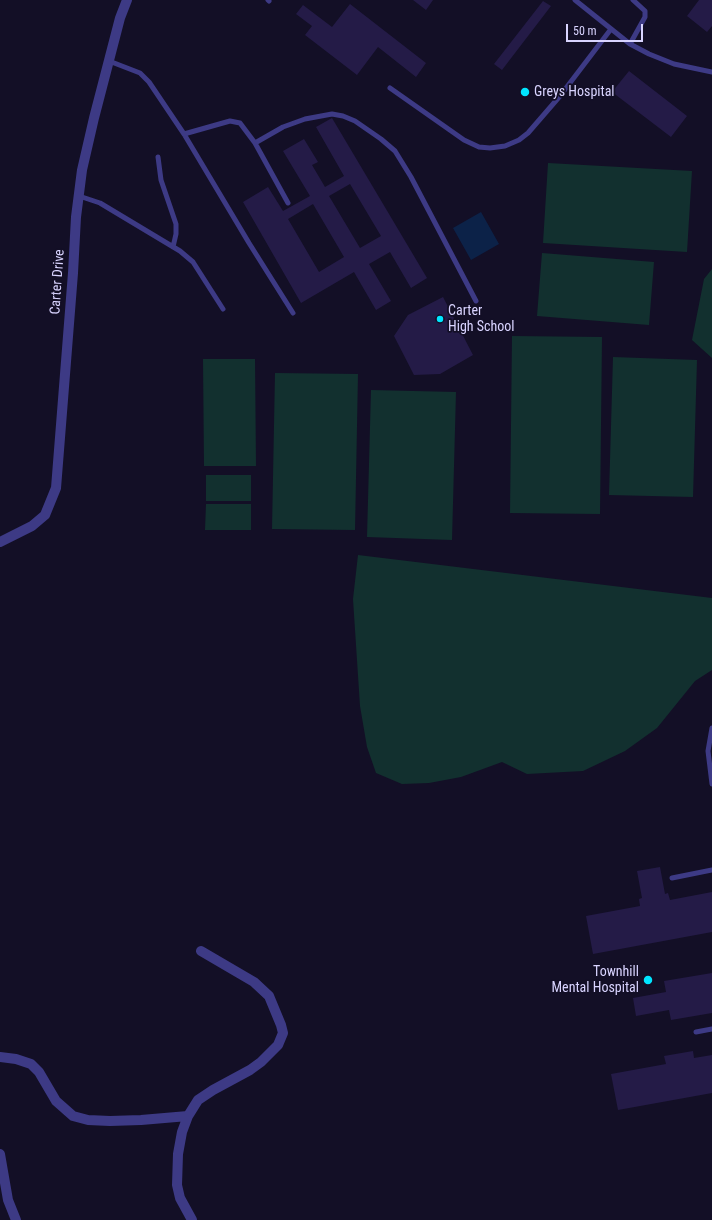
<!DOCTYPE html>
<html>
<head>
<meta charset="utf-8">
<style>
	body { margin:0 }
	#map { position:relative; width:712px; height:1220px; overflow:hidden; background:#130f26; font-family:"Roboto Condensed",sans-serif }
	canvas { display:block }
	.scale { position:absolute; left:566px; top:24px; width:77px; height:18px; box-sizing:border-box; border:2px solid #d9d4ff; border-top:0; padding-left:5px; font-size:12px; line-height:14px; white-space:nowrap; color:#d9d4ff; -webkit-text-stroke:3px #130f26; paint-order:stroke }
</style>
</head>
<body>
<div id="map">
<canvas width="712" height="1220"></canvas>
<div class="scale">50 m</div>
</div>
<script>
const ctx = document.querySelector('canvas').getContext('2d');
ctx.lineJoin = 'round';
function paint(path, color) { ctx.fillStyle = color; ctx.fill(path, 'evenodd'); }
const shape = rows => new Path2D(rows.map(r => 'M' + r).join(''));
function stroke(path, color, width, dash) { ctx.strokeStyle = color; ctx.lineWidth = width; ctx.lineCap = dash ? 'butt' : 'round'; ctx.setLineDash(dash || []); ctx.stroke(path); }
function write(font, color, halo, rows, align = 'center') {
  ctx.font = font + ' "Roboto Condensed",sans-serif'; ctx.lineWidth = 3.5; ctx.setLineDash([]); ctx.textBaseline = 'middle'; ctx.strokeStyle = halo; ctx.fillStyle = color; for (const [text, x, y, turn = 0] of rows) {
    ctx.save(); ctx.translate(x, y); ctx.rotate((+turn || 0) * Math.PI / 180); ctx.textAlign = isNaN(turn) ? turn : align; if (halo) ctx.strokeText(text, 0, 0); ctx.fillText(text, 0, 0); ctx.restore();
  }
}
const green = shape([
	[548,163,692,171,687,252,543,243],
	[542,253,654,262,649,325,537,316],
	[712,269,712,358,692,340,704,279],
	[512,336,602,337,600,514,510,513],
	[613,357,697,360,693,497,609,495],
	[203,359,255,359,256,466,204,466],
	[275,373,358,374,355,530,272,529],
	[371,390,456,392,452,540,367,537],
	[206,475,251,475,251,501,206,501],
	[206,504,251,504,251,530,205,530],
	[358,555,712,598,712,670,695,681,657,728,625,751,583,771,527,774,502,762,461,777,429,783,402,784,376,773,367,747,360,706,353,599]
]);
const water = shape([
	[481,212,499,244,471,260,453,228]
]);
const building = shape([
	[413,0,433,0,426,10],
	[699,0,712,0,712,26,707,32,687,16],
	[543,1,551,6,502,70,494,64],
	[350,4,426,63,416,77,378,47,357,75,305,35,312,26,296,14,303,5,332,27],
	[629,71,687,116,671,137,612,92],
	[332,118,427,278,411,288,390,252,369,264,391,301,376,310,354,272,301,303,243,202,268,187,283,211,310,196,283,151,304,139,318,162,312,165,325,187,344,176,316,127],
	[350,184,381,236,360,248,329,196],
	[313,204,344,257,319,272,288,219],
	[443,297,473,355,440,374,414,375,394,336,408,315],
	[660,867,665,894,668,893,670,900,712,892,712,932,593,954,586,916,640,906,639,899,642,898,637,871],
	[712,973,712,1013,671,1020,669,1010,636,1016,633,998,666,992,664,981],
	[693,1051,694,1058,712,1055,712,1093,618,1110,611,1074,666,1064,664,1056]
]);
const service = shape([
	[268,0,269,1],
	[575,0,630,44,649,54,674,64,712,72],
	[630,44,645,17,645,11,633,0],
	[109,61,140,73,149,82,184,134,249,243,293,313],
	[390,88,464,140,479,147,490,148,505,146,519,140,528,133,560,96,611,29],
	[184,134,230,121,240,123,255,143,288,203],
	[255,143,283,127,305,119,332,114,343,116,355,121,381,139,395,151,411,177,476,301],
	[158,157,161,180,176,224,176,234,173,247],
	[79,196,100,203,180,251,193,262,223,309],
	[712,728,708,751,712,784],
	[672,878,712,870],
	[696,1032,712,1029]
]);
const minor = shape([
	[0,542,32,526,45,515,56,488,73,273,76,217,82,170,94,118,120,18,127,0],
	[0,1057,16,1059,31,1064,39,1072,56,1101,73,1116,88,1120,110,1121,141,1120,188,1116],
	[0,1154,8,1200,16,1220],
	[192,1220,180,1198,177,1185,178,1154,182,1132,188,1116,198,1100,213,1090,250,1070,261,1062,278,1045,283,1033,281,1025,269,996,254,982,201,951]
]);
const markers = [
	[525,92,5,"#00e5ff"],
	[440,319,4,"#00e5ff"],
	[648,980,5,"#00e5ff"]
];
const poiNames = [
	["Greys Hospital",534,92],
	["Carter",448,311],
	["High School",448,327],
	["Townhill",639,972,"right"],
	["Mental Hospital",639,988,"right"]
];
const streetNames = [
	["Carter Drive",58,282,-86]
];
paint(green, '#12302f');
paint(water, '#0c2248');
paint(building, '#241b47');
stroke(service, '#3d3a85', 5);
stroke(minor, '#3d3a85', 10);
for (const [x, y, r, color] of markers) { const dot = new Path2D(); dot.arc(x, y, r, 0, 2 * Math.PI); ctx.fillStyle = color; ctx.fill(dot); stroke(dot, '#130f26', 1.5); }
write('14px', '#d9d4ff', '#130f26', poiNames, 'left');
write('14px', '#d9d4ff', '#130f26', streetNames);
</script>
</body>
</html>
